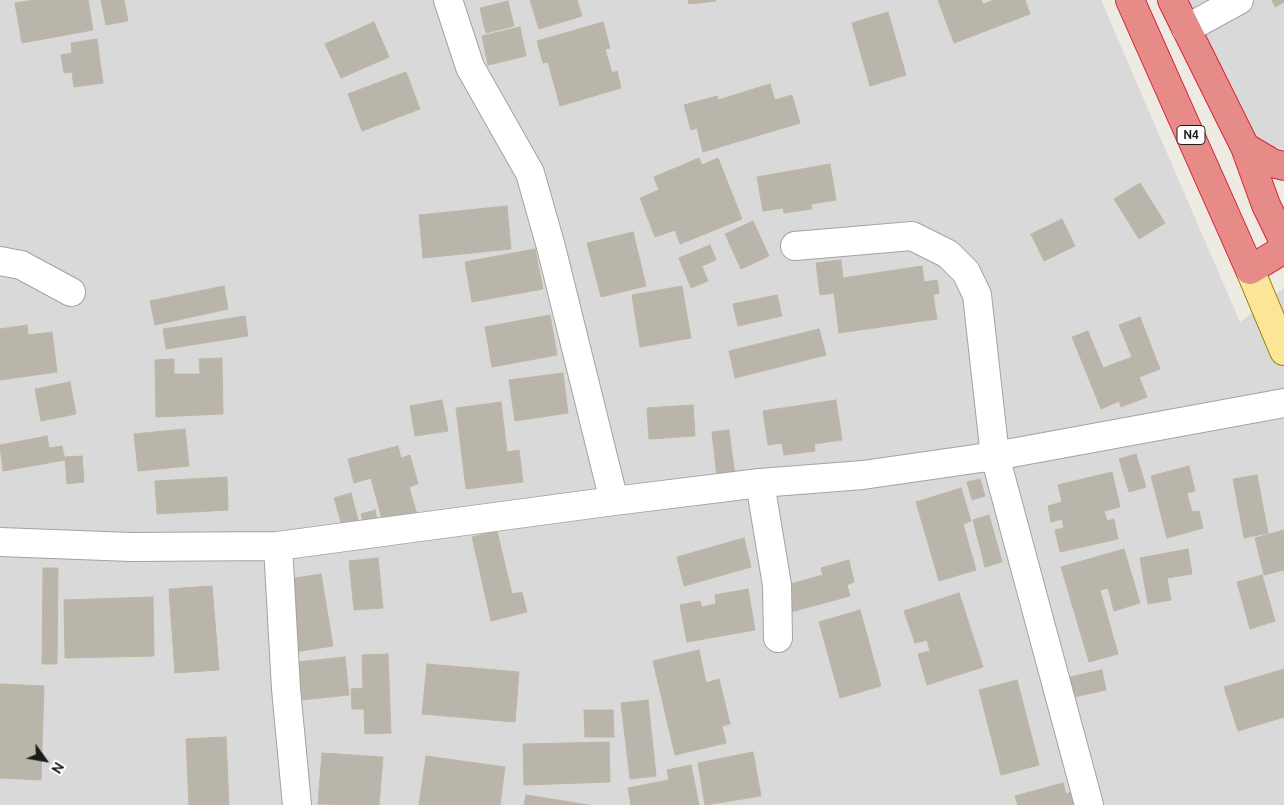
<!DOCTYPE html>
<html>
<head>
<meta charset="utf-8">
<style>
	body { margin:0 }
	#map { position:relative; width:1284px; height:805px; overflow:hidden; background:#eeece2; font-family:Ubuntu,sans-serif }
	canvas { display:block }
	.north { position:absolute; left:20px; top:735px; width:50px; height:50px; -webkit-text-stroke:4px #fff; paint-order:stroke; rotate:122deg; font-size:14px; font-weight:700; line-height:20px; text-align:center; color:#1c1c1c }
	.north::after { content:''; display:block; margin:auto; width:18px; height:22px; background:#1c1c1c; clip-path:polygon(50% 0,100% 100%,50% 72%,0 100%) }
</style>
</head>
<body>
<div id="map">
<canvas width="1284" height="805"></canvas>
<div class="north">N</div>
</div>
<script>
const ctx = document.querySelector('canvas').getContext('2d');
ctx.lineJoin = 'round';
function paint(path, color) { ctx.fillStyle = color; ctx.fill(path, 'evenodd'); }
const shape = rows => new Path2D(rows.map(r => 'M' + r).join(''));
function stroke(path, color, width, dash) { ctx.strokeStyle = color; ctx.lineWidth = width; ctx.lineCap = dash ? 'butt' : 'round'; ctx.setLineDash(dash || []); ctx.stroke(path); }
function write(font, color, halo, rows, align = 'center') {
  ctx.font = font + ' Ubuntu,sans-serif'; ctx.lineWidth = 4.5; ctx.setLineDash([]); ctx.textBaseline = 'middle'; ctx.strokeStyle = halo; ctx.fillStyle = color; for (const [text, x, y, turn = 0] of rows) {
    ctx.save(); ctx.translate(x, y); ctx.rotate((+turn || 0) * Math.PI / 180); ctx.textAlign = isNaN(turn) ? turn : align; if (halo) ctx.strokeText(text, 0, 0); ctx.fillText(text, 0, 0); ctx.restore();
  }
}
const residential = shape([
	[0,0,1101,0,1240,322,1284,288,1284,805,0,805],
	[1185,0,1284,0,1284,149,1258,144]
]);
const building = shape([
	[34,0,88,0,93,30,22,43,15,3,34,0],
	[101,0,124,0,128,21,106,25,101,0],
	[530,0,577,0,582,16,539,29,530,0],
	[688,0,715,0,716,1,689,4,688,0],
	[938,0,981,0,983,4,994,0,1025,0,1030,14,954,43,938,0],
	[1272,0,1284,0,1284,2,1275,7,1272,0],
	[508,1,514,26,486,33,480,8,508,1],
	[888,12,906,75,870,86,852,23,888,12],
	[374,22,389,57,341,78,325,44,374,22],
	[603,22,610,48,605,49,612,73,617,71,621,88,560,106,548,62,543,63,537,41,603,22],
	[520,27,526,56,488,65,482,36,520,27],
	[97,39,103,83,74,87,72,72,64,73,61,55,72,53,71,43,97,39],
	[406,72,420,109,362,131,348,94,406,72],
	[770,84,775,100,792,95,800,123,703,152,697,128,691,130,684,105,717,96,718,100,770,84],
	[699,158,702,165,718,158,742,219,680,244,675,230,655,237,640,198,659,190,654,177,699,158],
	[830,164,836,200,811,204,812,209,784,213,783,208,763,211,757,177,830,164],
	[1140,183,1165,223,1139,239,1114,199,1140,183],
	[507,206,511,249,423,258,419,215,507,206],
	[1062,219,1075,246,1044,261,1031,234,1062,219],
	[753,221,769,256,741,269,725,234,753,221],
	[633,232,646,286,601,297,587,243,633,232],
	[710,245,716,260,702,266,708,281,691,288,679,258,710,245],
	[535,249,543,289,472,302,465,262,535,249],
	[841,260,843,278,922,266,924,282,937,280,939,293,933,295,937,319,839,333,834,293,820,295,816,263,841,260],
	[224,286,228,309,155,325,150,301,224,286],
	[682,286,691,338,640,347,632,295,682,286],
	[777,295,782,316,738,326,733,304,777,295],
	[550,315,557,355,492,367,485,327,550,315],
	[245,316,248,336,166,349,163,329,245,316],
	[1140,317,1160,369,1139,377,1147,397,1121,407,1119,401,1101,409,1072,337,1088,331,1103,368,1132,357,1119,325,1140,317],
	[27,325,28,335,52,332,57,372,0,380,0,329,27,325],
	[819,329,826,355,735,378,729,351,819,329],
	[222,358,223,414,156,417,155,360,174,359,174,374,200,374,199,359,222,358],
	[563,373,568,413,515,421,509,380,563,373],
	[70,382,76,414,41,421,35,389,70,382],
	[442,400,448,431,415,436,410,406,442,400],
	[836,400,842,440,814,444,815,451,784,455,782,443,768,445,763,411,836,400],
	[501,402,507,452,519,450,523,482,466,489,456,408,501,402],
	[693,405,695,436,649,439,647,408,693,405],
	[185,429,189,466,138,471,134,434,185,429],
	[729,430,735,476,717,478,712,432,729,430],
	[47,436,49,448,62,446,65,460,3,471,0,445,47,436],
	[398,446,401,458,410,455,418,484,409,487,417,514,383,523,371,478,354,483,348,459,398,446],
	[1136,454,1146,487,1129,492,1119,459,1136,454],
	[82,456,84,482,67,484,65,457,82,456],
	[1189,466,1195,491,1187,493,1192,512,1199,511,1203,528,1167,538,1151,476,1189,466],
	[1112,472,1120,507,1104,511,1107,521,1114,519,1118,539,1060,552,1055,530,1064,528,1062,519,1051,522,1048,506,1062,502,1058,485,1112,472],
	[1257,475,1268,533,1244,538,1233,479,1257,475],
	[227,477,228,510,157,514,155,481,227,477],
	[980,479,985,496,972,500,967,482,980,479],
	[961,488,971,521,963,524,976,570,939,581,916,502,961,488],
	[351,493,360,527,344,532,334,498,351,493],
	[375,510,378,527,365,530,361,514,375,510],
	[989,515,1002,562,985,567,973,520,989,515],
	[1284,530,1284,570,1264,575,1255,538,1284,530],
	[497,531,512,594,522,592,527,612,491,621,472,537,497,531],
	[744,538,751,567,684,586,677,557,744,538],
	[1124,549,1140,603,1114,611,1108,588,1100,590,1118,654,1089,662,1061,567,1124,549],
	[1188,549,1192,574,1167,578,1171,600,1148,604,1140,558,1188,549],
	[378,558,383,608,354,610,349,561,378,558],
	[849,560,854,582,847,585,850,596,787,613,780,587,823,575,821,568,849,560],
	[43,568,58,568,57,664,42,664,43,568],
	[321,574,333,646,295,652,283,580,321,574],
	[1262,575,1275,621,1250,629,1237,582,1262,575],
	[212,586,219,670,175,673,169,589,212,586],
	[748,589,755,630,687,642,680,605,700,601,702,607,716,604,715,595,748,589],
	[959,593,983,667,927,685,918,654,930,651,927,640,915,643,904,611,959,593],
	[153,597,154,656,65,658,64,600,153,597],
	[860,610,881,686,840,698,819,622,860,610],
	[699,650,706,683,719,679,730,724,722,726,726,743,675,755,653,661,699,650],
	[388,654,391,733,365,734,364,709,352,709,351,689,363,688,362,655,388,654],
	[345,657,349,695,292,701,288,663,345,657],
	[427,664,519,672,515,722,422,714,427,664],
	[1284,669,1284,717,1238,731,1224,687,1284,669],
	[1102,670,1106,690,1065,699,1061,679,1102,670],
	[1017,680,1039,765,1001,775,979,690,1017,680],
	[0,684,44,686,41,780,0,778,0,684],
	[648,700,656,776,630,779,621,703,648,700],
	[584,710,613,710,614,737,585,737,584,710],
	[226,737,229,805,189,805,186,739,226,737],
	[609,742,610,782,524,785,523,744,609,742],
	[753,752,761,796,705,805,698,763,753,752],
	[322,753,383,757,379,805,318,804,322,753],
	[426,756,505,767,500,805,419,805,426,756],
	[691,765,699,805,631,805,628,788,669,780,667,770,691,765],
	[1063,783,1066,794,1074,791,1077,805,1018,805,1015,796,1063,783],
	[526,795,589,805,524,805,526,795]
]);
const minor = shape([
	[448,0,470,67,530,173,551,247,614,501],
	[1186,29,1239,0],
	[795,246,912,236,948,254,966,272,977,295,995,456,1089,805],
	[0,261,21,265,71,292],
	[760,483,777,585,778,638],
	[0,542,131,547,278,546,614,501,760,483,863,475,995,456,1284,403],
	[278,546,286,689,297,805]
]);
const major = shape([
	[1250,270,1284,351]
]);
const highway = shape([
	[1130,0,1250,270,1284,249],
	[1172,0,1245,147,1266,205,1284,242],
	[1245,147,1272,163,1284,166]
]);
const shields = [
	[1191,135,28]
];
const shieldNames = [
	["N4",1191,135]
];
paint(residential, '#dad9d9');
paint(building, '#bab5ab');
stroke(building, '#bfb6a4', 1);
stroke(minor, '#a3a3a3', 30);
stroke(major, '#948200', 30);
stroke(highway, '#d6243c', 30);
stroke(minor, '#fff', 28);
stroke(major, '#fbe599', 28);
stroke(highway, '#e68b88', 28);
for (const [x, y, w] of shields) { const box = new Path2D(); box.roundRect(x - w / 2, y - 9.5, w, 19, 4); ctx.fillStyle = '#fff'; ctx.fill(box); stroke(box, '#1c1c1c', 1); }
write('bold 12px', '#1c1c1c', null, shieldNames);
</script>
</body>
</html>
